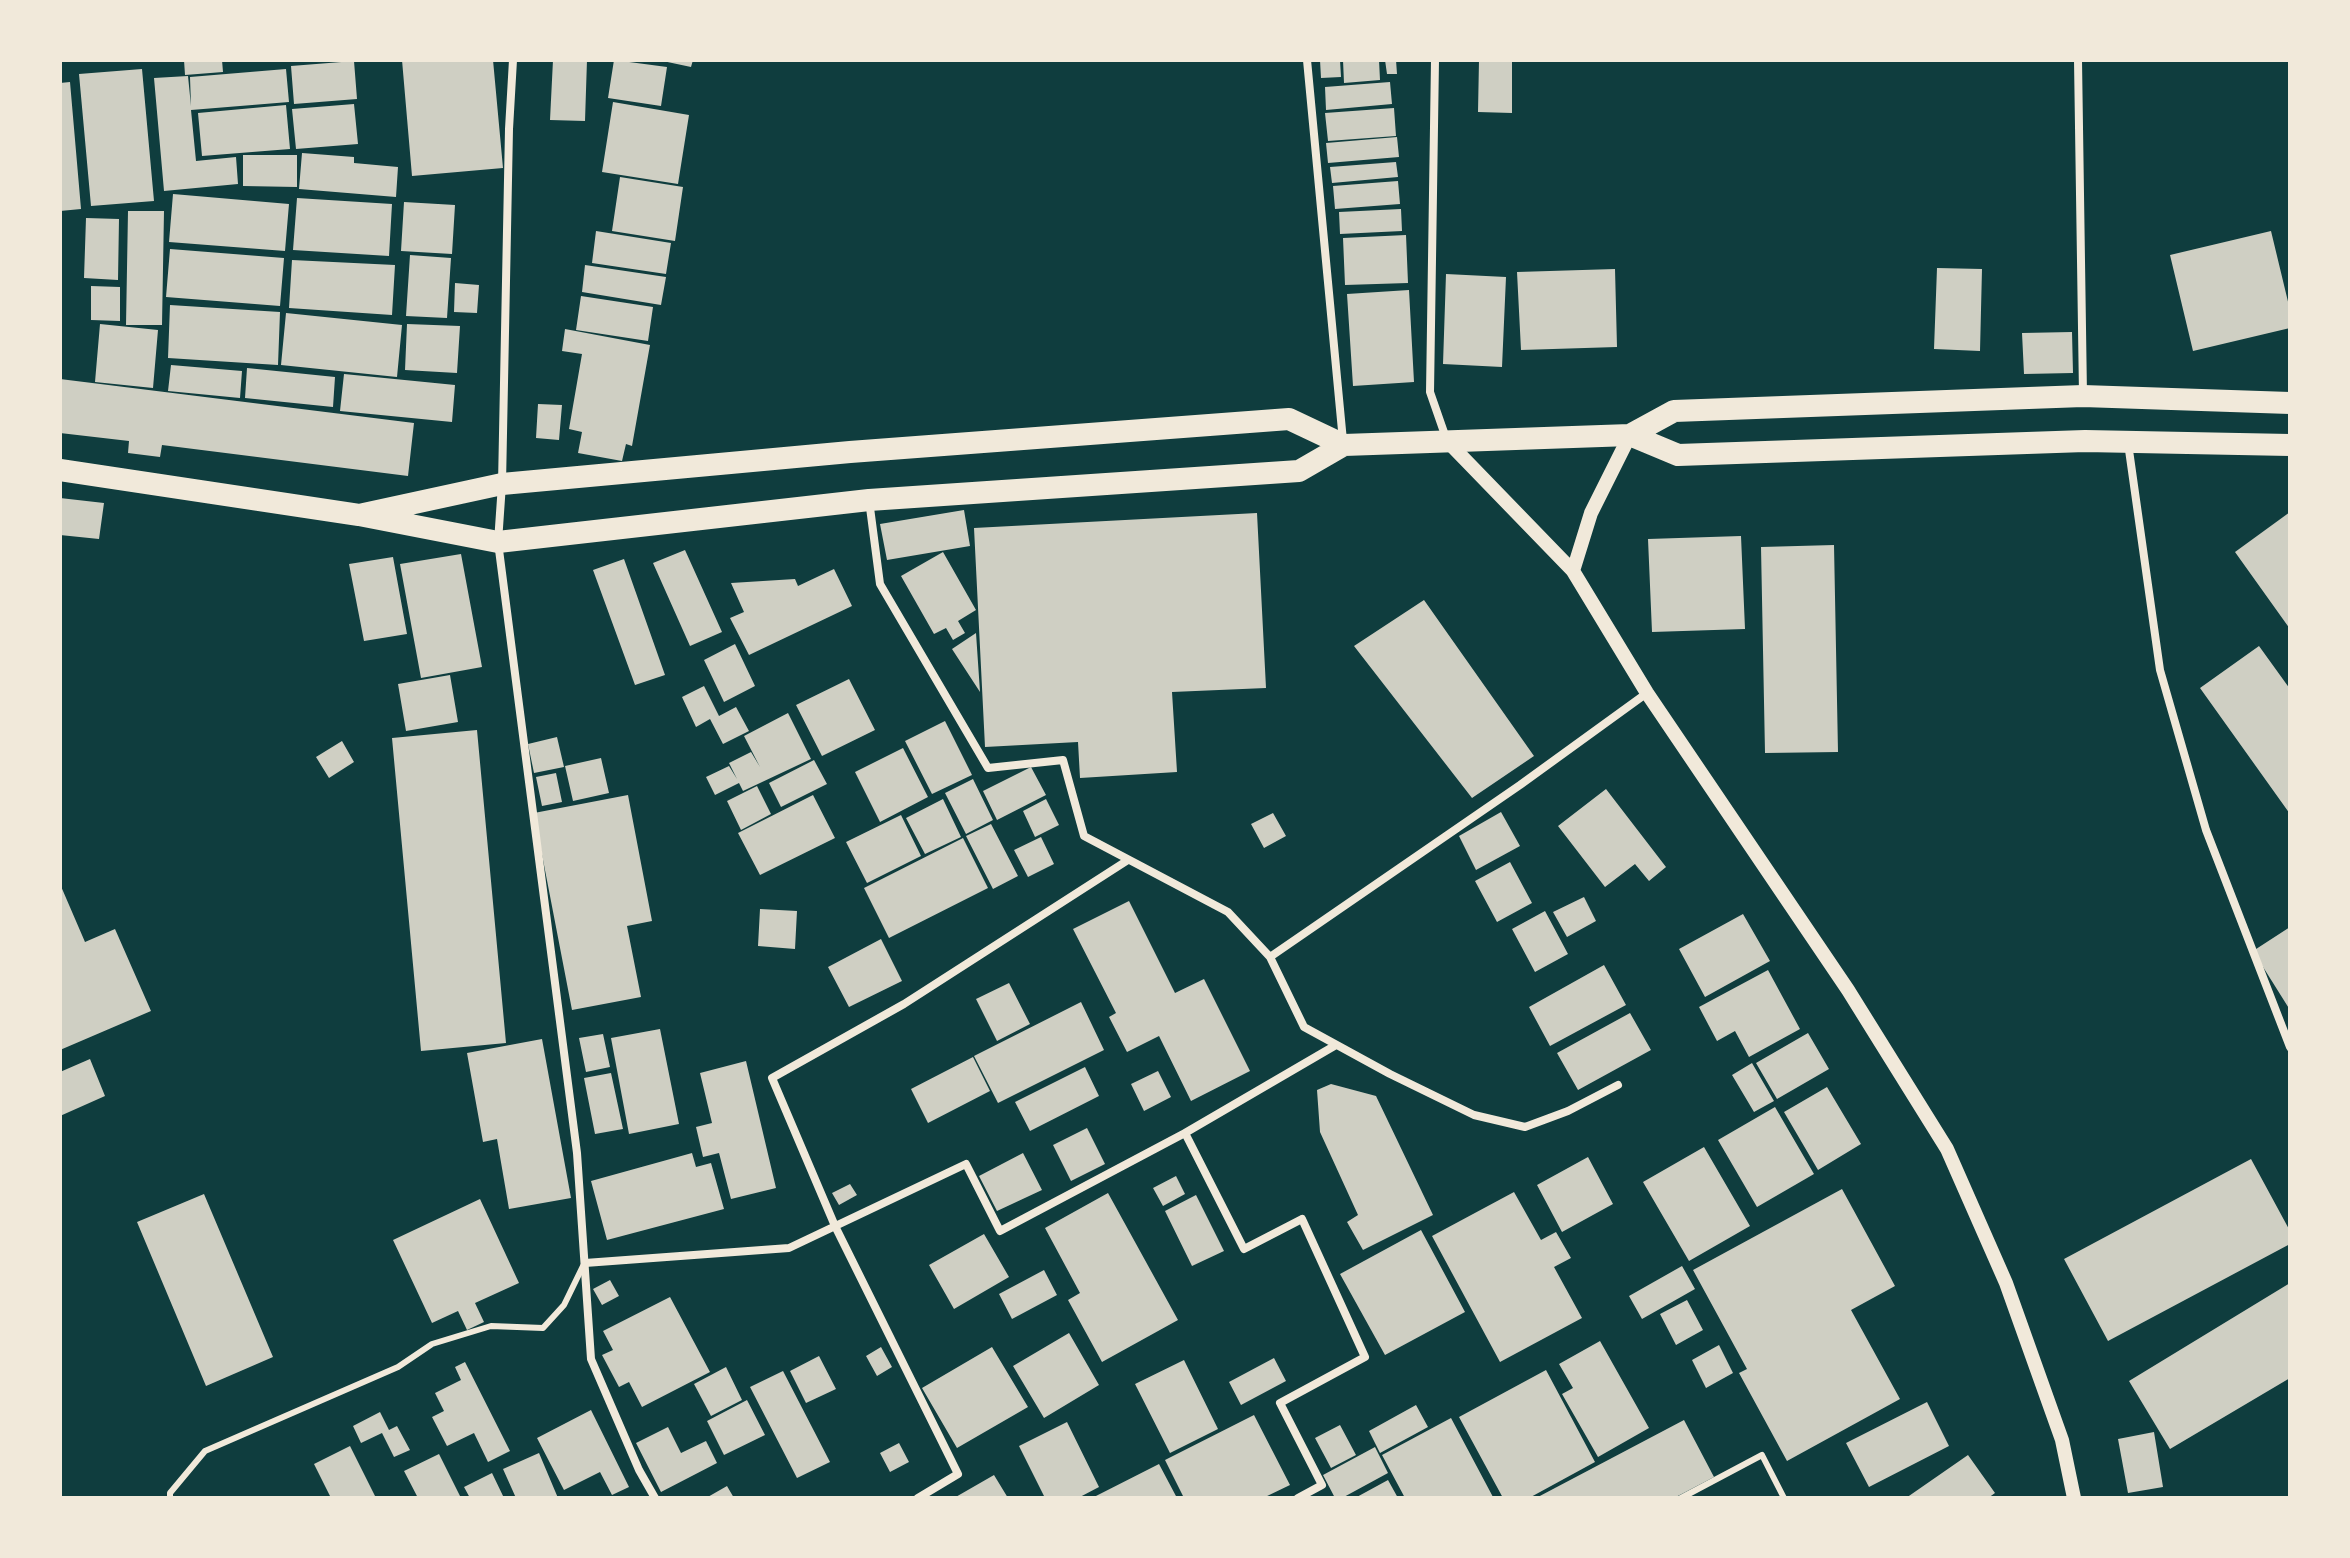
<!DOCTYPE html>
<html>
<head>
<meta charset="utf-8">
<style>
	body { margin:0 }
	#map { position:relative; width:2350px; height:1558px; overflow:hidden; background:#0f3d3e; font-family:"PT Serif",serif }
	canvas { display:block }
	.frame { position:absolute; inset:0; border:62px solid #f1e9da; pointer-events:none }
</style>
</head>
<body>
<div id="map">
<canvas width="2350" height="1558"></canvas>
<div class="frame"></div>
</div>
<script>
const ctx = document.querySelector('canvas').getContext('2d');
ctx.lineJoin = 'round';
function paint(path, color) { ctx.fillStyle = color; ctx.fill(path, 'evenodd'); }
const shape = rows => new Path2D(rows.map(r => 'M' + r).join(''));
function stroke(path, color, width, dash) { ctx.strokeStyle = color; ctx.lineWidth = width; ctx.lineCap = dash ? 'butt' : 'round'; ctx.setLineDash(dash || []); ctx.stroke(path); }
const building = shape([
	[184,60,222,60,223,72,185,75],
	[402,60,493,60,503,168,412,176],
	[553,60,587,60,585,121,550,120],
	[614,60,667,67,661,106,608,98],
	[658,60,693,60,691,67],
	[1320,60,1340,60,1341,77,1321,78],
	[1343,60,1379,60,1380,80,1344,83],
	[1385,60,1396,60,1397,74,1387,74],
	[1479,60,1512,60,1512,113,1478,112],
	[354,61,357,99,294,104,291,66],
	[142,69,154,201,91,206,79,74],
	[286,69,289,102,191,110,196,161,236,157,238,184,164,191,154,78,188,76,191,106,190,77],
	[70,82,81,209,60,211,60,83],
	[1390,82,1392,104,1326,110,1325,87],
	[613,102,689,115,678,184,602,172],
	[354,104,358,144,296,149,292,109],
	[286,105,290,149,202,156,198,113],
	[1394,108,1396,136,1328,141,1325,113],
	[1397,137,1399,157,1328,163,1326,143],
	[302,153,354,157,354,163,398,167,396,197,299,189],
	[243,155,297,155,297,187,243,186],
	[1396,162,1398,177,1332,183,1330,167],
	[620,177,683,187,675,241,612,231],
	[1398,181,1400,204,1335,209,1333,186],
	[173,194,289,204,285,251,169,242],
	[297,198,392,204,389,256,293,250],
	[404,202,455,205,452,254,401,251],
	[1401,209,1402,231,1340,234,1339,212],
	[128,211,164,211,162,325,126,325],
	[86,218,119,219,118,280,84,278],
	[596,231,671,243,666,274,592,263],
	[2271,231,2290,310,2290,328,2193,351,2170,255],
	[1406,235,1408,283,1345,285,1343,238],
	[170,249,284,258,280,306,166,297],
	[410,255,451,258,447,318,406,316],
	[292,260,395,265,392,315,289,308],
	[585,265,666,277,661,305,582,292],
	[1937,268,1982,269,1980,351,1934,349],
	[1615,269,1617,347,1521,350,1517,272],
	[1446,274,1506,277,1502,367,1443,364],
	[455,283,479,285,477,313,454,312],
	[91,286,120,287,120,321,91,320],
	[1409,290,1414,382,1353,386,1347,294],
	[581,296,653,307,648,341,576,330],
	[170,305,280,312,278,365,168,358],
	[286,313,402,325,397,377,281,365],
	[100,324,158,330,153,388,95,382],
	[407,324,460,326,457,373,405,370],
	[565,329,650,345,632,446,626,444,622,461,578,453,582,432,569,429,582,354,562,351],
	[2072,332,2073,373,2024,374,2022,333],
	[171,365,242,371,240,398,168,391],
	[247,368,335,377,333,407,245,398],
	[344,374,455,385,452,422,340,411],
	[60,379,414,423,408,476,162,445,160,457,128,453,129,441,60,433],
	[538,404,562,405,559,440,536,438],
	[60,498,104,503,99,539,60,535],
	[964,510,970,546,887,560,880,524],
	[2290,512,2290,629,2235,552],
	[1257,513,1266,688,1172,692,1177,772,1080,778,1078,742,985,747,974,528],
	[1741,536,1745,629,1652,632,1648,539],
	[1834,545,1838,752,1765,753,1761,547],
	[685,550,722,632,690,646,653,563],
	[943,552,976,610,958,621,965,633,953,640,946,628,934,634,901,576],
	[461,554,482,667,421,678,400,564],
	[393,557,407,634,364,641,349,564],
	[624,559,665,675,635,685,593,570],
	[834,569,852,606,749,655,730,618,744,612,731,583,795,579,798,586],
	[1424,600,1534,756,1472,798,1354,646],
	[976,633,980,692,952,649],
	[735,644,755,686,724,702,704,660],
	[2259,646,2290,689,2290,814,2200,688],
	[450,675,458,722,406,731,398,684],
	[849,679,875,730,822,756,796,705],
	[704,686,719,716,736,707,749,731,723,744,710,719,696,727,682,697],
	[788,713,811,759,743,791,739,783,715,795,706,777,729,766,737,779,729,763,751,752,760,767,744,736],
	[945,721,972,775,932,794,905,741],
	[477,730,506,1043,421,1051,392,738],
	[557,737,564,767,534,773,528,744],
	[342,741,354,762,329,778,316,757],
	[903,748,928,797,880,822,855,772],
	[601,758,609,793,573,801,565,766],
	[814,760,827,784,781,807,769,783],
	[1031,767,1046,795,997,820,983,791],
	[556,773,562,802,542,806,536,777],
	[973,779,993,820,966,834,945,793],
	[757,786,771,814,741,830,727,801],
	[1606,789,1666,867,1649,881,1635,864,1605,887,1558,826],
	[628,795,652,921,627,926,641,997,572,1010,534,813],
	[813,795,835,838,760,875,738,833],
	[943,799,961,837,925,854,906,818],
	[1046,799,1059,825,1035,837,1023,811],
	[1501,812,1520,846,1476,870,1459,836],
	[1273,813,1286,836,1264,848,1251,824],
	[901,815,921,856,867,883,846,842],
	[991,824,1018,876,993,889,966,836],
	[1041,837,1054,864,1028,877,1014,850],
	[963,838,988,888,889,938,864,888],
	[1510,862,1532,903,1497,922,1475,881],
	[60,884,85,942,115,929,151,1011,60,1050],
	[1584,897,1596,921,1567,937,1553,912],
	[1129,901,1175,993,1204,979,1250,1071,1191,1101,1159,1036,1127,1052,1109,1017,1116,1013,1073,929],
	[760,909,797,911,795,949,758,946],
	[1545,911,1568,954,1535,972,1512,929],
	[1743,914,1770,961,1705,997,1679,949],
	[2290,927,2290,1010,2253,951],
	[881,939,902,981,849,1007,828,967],
	[1604,965,1626,1005,1550,1046,1529,1007],
	[1768,970,1800,1029,1749,1057,1735,1031,1717,1041,1699,1007],
	[1009,983,1030,1024,997,1041,976,999],
	[1081,1002,1104,1050,998,1103,974,1056],
	[1630,1013,1651,1050,1578,1090,1557,1053],
	[660,1029,679,1124,629,1134,611,1038],
	[1808,1033,1829,1069,1777,1099,1756,1063],
	[603,1034,610,1067,586,1072,579,1038],
	[542,1039,571,1198,509,1209,497,1139,483,1142,467,1053],
	[973,1057,990,1091,928,1123,911,1089],
	[90,1059,105,1096,60,1116,60,1072],
	[746,1061,776,1188,731,1199,719,1153,703,1157,696,1127,712,1123,700,1073],
	[1752,1063,1774,1101,1754,1112,1732,1075],
	[1085,1067,1099,1096,1030,1131,1015,1102],
	[1158,1071,1171,1097,1144,1111,1131,1084],
	[611,1073,623,1129,595,1134,584,1078],
	[1331,1084,1376,1096,1433,1215,1363,1250,1347,1222,1358,1215,1320,1132,1317,1090],
	[1827,1087,1861,1144,1818,1170,1784,1112],
	[1775,1107,1814,1174,1757,1207,1718,1140],
	[1087,1128,1105,1164,1071,1181,1053,1145],
	[1704,1147,1750,1226,1689,1261,1643,1182],
	[692,1153,696,1167,711,1163,724,1209,607,1240,591,1181],
	[1023,1153,1042,1190,997,1211,979,1176],
	[1588,1157,1613,1204,1562,1232,1537,1185],
	[2251,1159,2290,1231,2290,1244,2108,1341,2064,1259],
	[1176,1176,1185,1194,1163,1206,1153,1188],
	[850,1184,857,1195,839,1205,832,1193],
	[1842,1189,1895,1286,1851,1310,1900,1399,1787,1461,1739,1373,1747,1369,1693,1270],
	[1514,1192,1541,1240,1556,1232,1571,1258,1554,1267,1582,1318,1500,1362,1432,1236],
	[1108,1193,1178,1320,1102,1362,1068,1300,1080,1293,1045,1228],
	[204,1194,273,1357,206,1386,137,1222],
	[1196,1195,1224,1251,1192,1266,1165,1211],
	[480,1199,519,1283,475,1303,484,1322,467,1330,458,1311,432,1323,393,1240],
	[1421,1230,1465,1312,1385,1355,1340,1274],
	[984,1234,1009,1277,954,1309,929,1265],
	[1682,1266,1695,1289,1642,1319,1629,1296],
	[1044,1270,1057,1295,1012,1319,999,1294],
	[610,1280,619,1296,602,1305,593,1289],
	[2290,1283,2290,1378,2170,1449,2129,1381],
	[670,1297,710,1372,642,1407,629,1382,619,1387,602,1355,613,1350,603,1331],
	[1687,1300,1703,1330,1676,1345,1660,1314],
	[1069,1333,1099,1385,1044,1418,1013,1366],
	[1600,1341,1649,1428,1598,1457,1562,1394,1573,1388,1559,1364],
	[1719,1345,1733,1373,1706,1388,1692,1360],
	[881,1347,892,1367,877,1376,866,1356],
	[992,1347,1028,1407,957,1448,922,1388],
	[819,1356,836,1389,806,1403,790,1371],
	[1274,1358,1286,1381,1241,1405,1229,1382],
	[1184,1360,1218,1429,1170,1453,1135,1384],
	[465,1362,510,1451,488,1462,474,1433,447,1446,432,1417,444,1411,435,1393,461,1380,455,1367],
	[726,1367,742,1400,711,1416,694,1384],
	[1546,1370,1595,1462,1529,1498,1503,1498,1459,1417],
	[783,1371,830,1462,797,1478,750,1387],
	[747,1400,765,1435,724,1455,707,1421],
	[1927,1402,1949,1446,1869,1487,1846,1443],
	[1416,1405,1428,1427,1380,1453,1369,1431],
	[591,1410,629,1487,612,1495,600,1472,564,1490,537,1438],
	[380,1412,389,1430,397,1426,410,1450,394,1457,382,1433,361,1443,353,1426],
	[1254,1415,1290,1485,1263,1498,1184,1498,1165,1460],
	[1451,1418,1493,1497,1405,1498,1382,1455],
	[1684,1420,1714,1477,1674,1498,1536,1498],
	[1067,1422,1099,1487,1078,1498,1045,1498,1019,1446],
	[1340,1425,1356,1455,1331,1468,1315,1438],
	[668,1427,681,1453,706,1441,717,1463,661,1492,636,1443],
	[2154,1432,2163,1487,2128,1493,2118,1439],
	[899,1443,909,1462,890,1472,880,1453],
	[350,1446,376,1498,331,1498,314,1464],
	[1375,1447,1388,1473,1342,1498,1335,1498,1323,1475],
	[539,1453,558,1498,516,1498,503,1469],
	[439,1454,461,1498,418,1498,404,1471],
	[1968,1455,1995,1493,1988,1498,1906,1498],
	[1159,1464,1177,1498,1092,1498],
	[492,1473,504,1498,470,1498,464,1487],
	[994,1475,1008,1498,954,1498],
	[1388,1480,1398,1498,1355,1498],
	[727,1486,734,1498,706,1498]
]);
const service = shape([
	[170,1498,170,1493,205,1451,398,1367,432,1344,491,1326,543,1328,564,1305,583,1266],
	[1681,1498,1762,1455,1784,1498]
]);
const minor = shape([
	[513,60,509,129,502,484,498,542,577,1153,591,1359,639,1470,655,1498],
	[1307,60,1343,441],
	[1435,60,1430,392,1446,438],
	[2078,60,2083,395],
	[2128,443,2160,670,2206,830,2290,1047],
	[869,500,880,584,988,768,1063,760,1084,836,1228,912,1270,957,1304,1027,1390,1074,1474,1115,1525,1127,1568,1111,1618,1085],
	[1270,957,1520,785,1647,693],
	[585,1263,789,1248,966,1164,1000,1231,1185,1133],
	[918,1498,958,1474,835,1226,772,1078,904,1004,1128,860],
	[1298,1498,1322,1485,1280,1403,1365,1357,1302,1219,1244,1249,1185,1133,1336,1045]
]);
const tertiary = shape([
	[1448,442,1573,571,1647,693,1848,990,1947,1149,2006,1283,2062,1440,2074,1498],
	[1573,571,1591,513,1630,435]
]);
const trunk = shape([
	[1630,435,1674,411,2083,396,2290,403],
	[60,470,359,515,498,542,869,500,1299,471,1344,445],
	[359,515,502,484,850,452,1289,419,1344,445,1630,435,1678,455,2085,441,2290,445]
]);
paint(building, '#cfcfc3');
stroke(service, '#f1e9da', 6);
stroke(minor, '#f1e9da', 8);
stroke(tertiary, '#f1e9da', 14);
stroke(trunk, '#f1e9da', 22);
</script>
</body>
</html>
